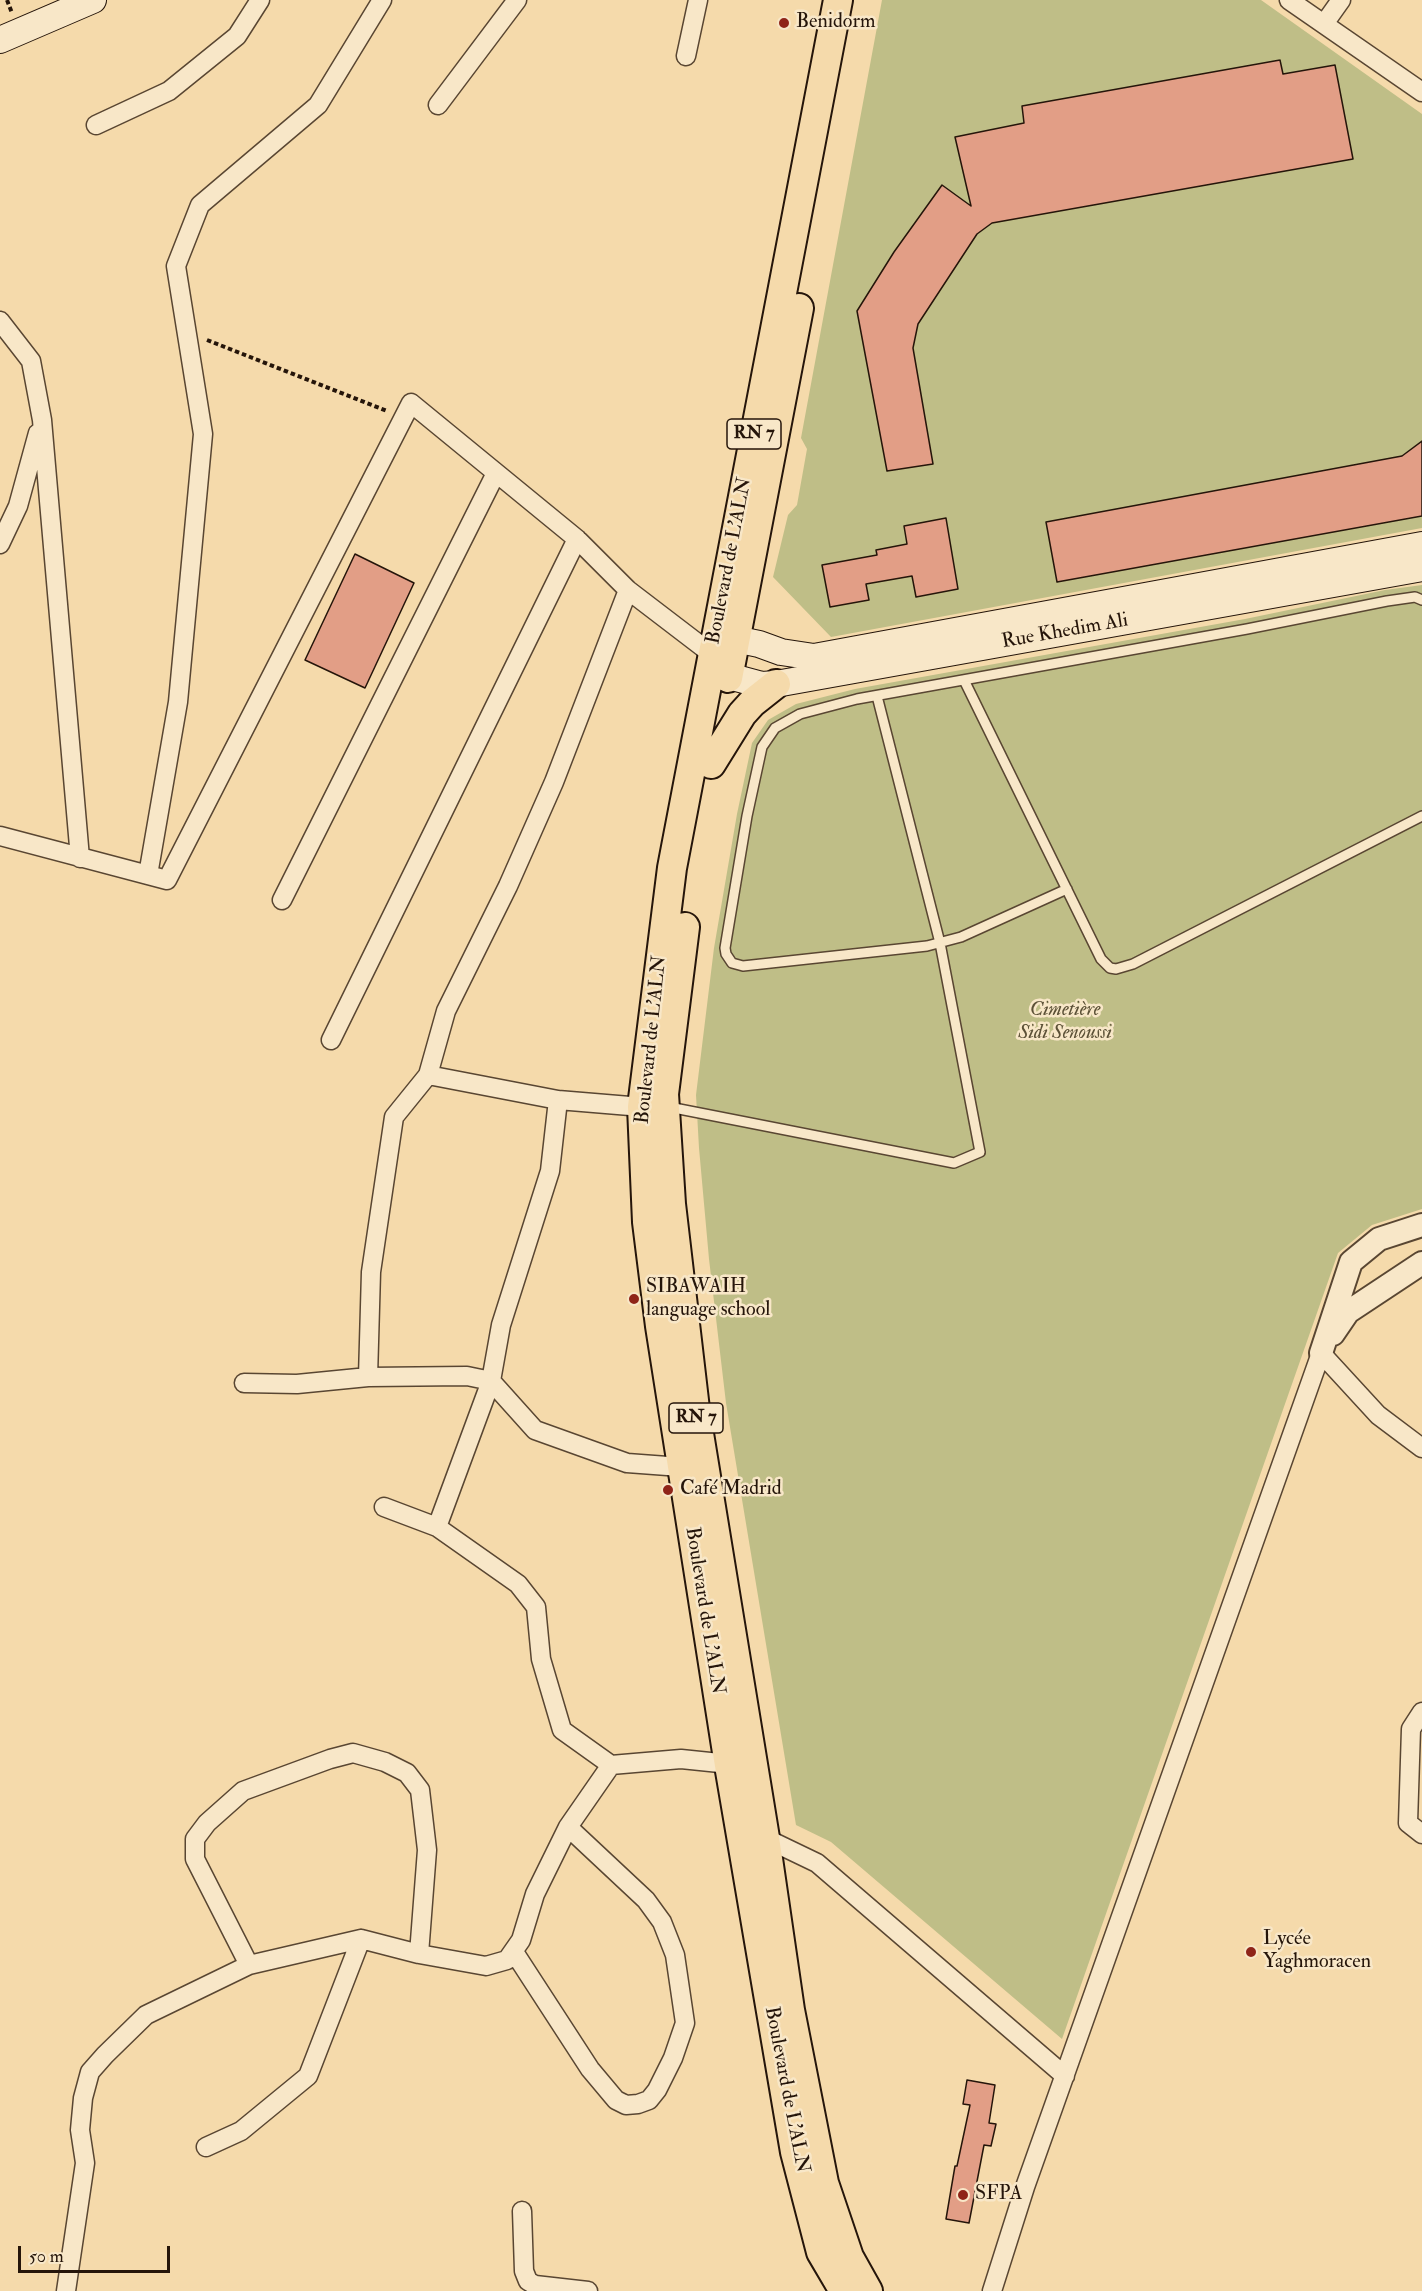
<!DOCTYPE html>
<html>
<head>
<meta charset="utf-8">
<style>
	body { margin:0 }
	#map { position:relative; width:1422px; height:2291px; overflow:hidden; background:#f5daab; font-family:"IM FELL Double Pica",serif }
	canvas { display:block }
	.scale { position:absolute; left:18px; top:2246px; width:152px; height:27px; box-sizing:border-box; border:3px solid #25150a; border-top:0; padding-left:8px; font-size:18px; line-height:21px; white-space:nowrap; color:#25150a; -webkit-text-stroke:4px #f8e7c8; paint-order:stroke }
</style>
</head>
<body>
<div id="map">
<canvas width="1422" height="2291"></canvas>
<div class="scale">50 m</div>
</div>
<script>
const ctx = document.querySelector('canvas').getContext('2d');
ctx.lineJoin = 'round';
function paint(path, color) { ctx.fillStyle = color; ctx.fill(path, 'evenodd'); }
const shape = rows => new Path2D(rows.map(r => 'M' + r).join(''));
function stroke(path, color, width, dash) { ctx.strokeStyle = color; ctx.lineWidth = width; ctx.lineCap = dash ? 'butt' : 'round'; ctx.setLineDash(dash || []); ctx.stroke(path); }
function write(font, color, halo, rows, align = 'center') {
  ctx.font = font + ' "IM FELL Double Pica",serif'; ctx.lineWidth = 5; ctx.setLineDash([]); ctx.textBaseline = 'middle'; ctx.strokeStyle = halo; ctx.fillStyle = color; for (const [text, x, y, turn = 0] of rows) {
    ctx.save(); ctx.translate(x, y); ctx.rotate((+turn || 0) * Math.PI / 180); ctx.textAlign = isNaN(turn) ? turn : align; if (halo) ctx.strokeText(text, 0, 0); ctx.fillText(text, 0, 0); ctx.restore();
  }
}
const green = shape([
	[882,0,1261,0,1422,114,1422,528,831,637,773,577,788,515,797,505,807,449,801,438],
	[1422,585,1422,1209,1372,1225,1338,1253,1062,2039,831,1842,796,1825,726,1403,709,1259,699,1148,696,1095,714,948,737,814,752,743,768,720,796,704,855,689,1245,619,1385,590]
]);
const building = shape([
	[1280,60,1283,74,1335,65,1353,159,992,223,977,234,918,324,913,348,933,464,887,471,857,311,894,252,942,185,971,206,955,137,1024,123,1022,106,1280,60],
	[1422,441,1422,516,1057,582,1046,522,1402,456,1422,441],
	[946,518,958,589,916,597,912,576,866,584,869,600,830,607,822,565,877,555,876,550,907,544,904,526,946,518],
	[355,554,414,583,365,688,305,660,355,554],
	[967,2080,995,2085,989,2123,996,2124,991,2146,984,2145,969,2223,946,2219,955,2166,957,2166,970,2105,963,2104,967,2080]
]);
const path = shape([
	[7,0,12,13],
	[207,340,387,411]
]);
const service = shape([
	[964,680,1101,959,1110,968,1116,969,1133,964,1422,816],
	[1067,889,961,937,927,946,743,966,732,963,726,954,725,948,747,816,762,747,775,728,800,714,857,699,1247,629,1387,601,1415,597,1422,600],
	[669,1107,954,1163,980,1152,940,943,877,696]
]);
const minor = shape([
	[1289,0,1422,92],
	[1324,24,1341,0],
	[686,56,698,0],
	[438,105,517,0],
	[96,125,169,91,237,36,260,0],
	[0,321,31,361,42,420,80,858],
	[0,544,18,506,38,433],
	[0,836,167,880,411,403,577,539,628,590,713,655],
	[148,875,178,702,203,434,176,266,200,205,318,105,382,0],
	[282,900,496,473],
	[331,1040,577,539],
	[428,1075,558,1100,642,1107],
	[558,1100,550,1171,501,1325,491,1381,535,1430,627,1463,681,1467,691,1466],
	[368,1377,371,1272,394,1117,428,1075,446,1011,508,886,554,782,628,590],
	[244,1383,297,1384,368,1377,467,1376,491,1381,437,1527,518,1584,536,1607,541,1659,562,1730,611,1765],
	[384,1507,437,1527],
	[1422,1712,1411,1729,1408,1823,1422,1834],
	[765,1838,817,1863,1065,2076],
	[514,1952,590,2069,616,2100,626,2105,638,2104,649,2100,657,2090,673,2058,685,2023,675,1955,662,1922,646,1900,568,1827],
	[249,1965,195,1859,195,1839,207,1823,243,1791,330,1759,353,1753,385,1762,407,1773,420,1790,427,1850,419,1954],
	[206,2147,241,2131,308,2076,361,1939],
	[522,2211,524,2271,528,2281,535,2285,588,2291],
	[66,2291,85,2163,80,2130,83,2098,90,2072,105,2055,146,2015,249,1965,361,1939,419,1954,486,1966,507,1960,521,1940,535,1894,568,1827,611,1765,681,1759,739,1765],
	[992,2291,1025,2187,1321,1353,1378,1415,1422,1448]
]);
const tertiary = shape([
	[1333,1334,1348,1312,1422,1263],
	[1321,1353,1351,1262,1379,1239,1422,1225]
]);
const secondary = shape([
	[0,40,93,0],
	[716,635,759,644,781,652,814,657,1422,545],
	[710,671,762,685,776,684,1422,568]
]);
const primary = shape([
	[838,0,672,868,642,1107,647,1222,660,1326,729,1765,795,2152,821,2252,844,2291],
	[728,678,799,308],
	[711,764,742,714,752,703,776,684],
	[685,927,664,1094,671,1204,695,1409,765,1838,790,2010,824,2183,849,2257,868,2291]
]);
const markers = [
	[784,23,6,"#8f2418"],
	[634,1299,6,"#8f2418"],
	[668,1490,6,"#8f2418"],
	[1251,1952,6,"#8f2418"],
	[963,2195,6,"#8f2418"]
];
const shields = [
	[754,434,54],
	[696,1418,54]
];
const shieldNames = [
	["RN 7",754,434],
	["RN 7",696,1418]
];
const poiNames = [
	["Benidorm",796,23],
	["SIBAWAIH",646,1288],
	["language school",646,1311],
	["Café Madrid",680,1490],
	["Lycée",1263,1940],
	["Yaghmoracen",1263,1963],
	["SFPA",975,2195]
];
const streetNames = [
	["Boulevard de L'ALN",730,561,-79],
	["Rue Khedim Ali",1065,632,-10],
	["Boulevard de L'ALN",652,1040,-84],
	["Boulevard de L'ALN",704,1611,81],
	["Boulevard de L'ALN",786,2090,79]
];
const parkNames = [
	["Cimetière",1065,1011],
	["Sidi Senoussi",1065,1034]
];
paint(green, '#bfbe87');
paint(building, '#e29e86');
stroke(building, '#25150a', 1.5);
stroke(service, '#594632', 12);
stroke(minor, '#594632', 21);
stroke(tertiary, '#594632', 26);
stroke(secondary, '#25150a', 28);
stroke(primary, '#25150a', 32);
stroke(path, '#25150a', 4, [4.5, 3]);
stroke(service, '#f8e7c8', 9);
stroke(minor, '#f8e7c8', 18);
stroke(tertiary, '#f8e7c8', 22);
stroke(secondary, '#f8e7c8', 26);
stroke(primary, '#f5daab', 28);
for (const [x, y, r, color] of markers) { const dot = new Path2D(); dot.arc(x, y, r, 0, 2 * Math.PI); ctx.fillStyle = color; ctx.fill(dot); stroke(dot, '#f8e7c8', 2); }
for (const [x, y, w] of shields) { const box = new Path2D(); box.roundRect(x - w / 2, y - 15, w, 30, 4.5); ctx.fillStyle = '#f8e7c8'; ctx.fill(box); stroke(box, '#25150a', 1.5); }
write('bold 18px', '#25150a', null, shieldNames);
write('20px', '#25150a', '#f8e7c8', poiNames, 'left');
write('20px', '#25150a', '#f8e7c8', streetNames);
write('italic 20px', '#5b5036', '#f8e7c8', parkNames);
</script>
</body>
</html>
